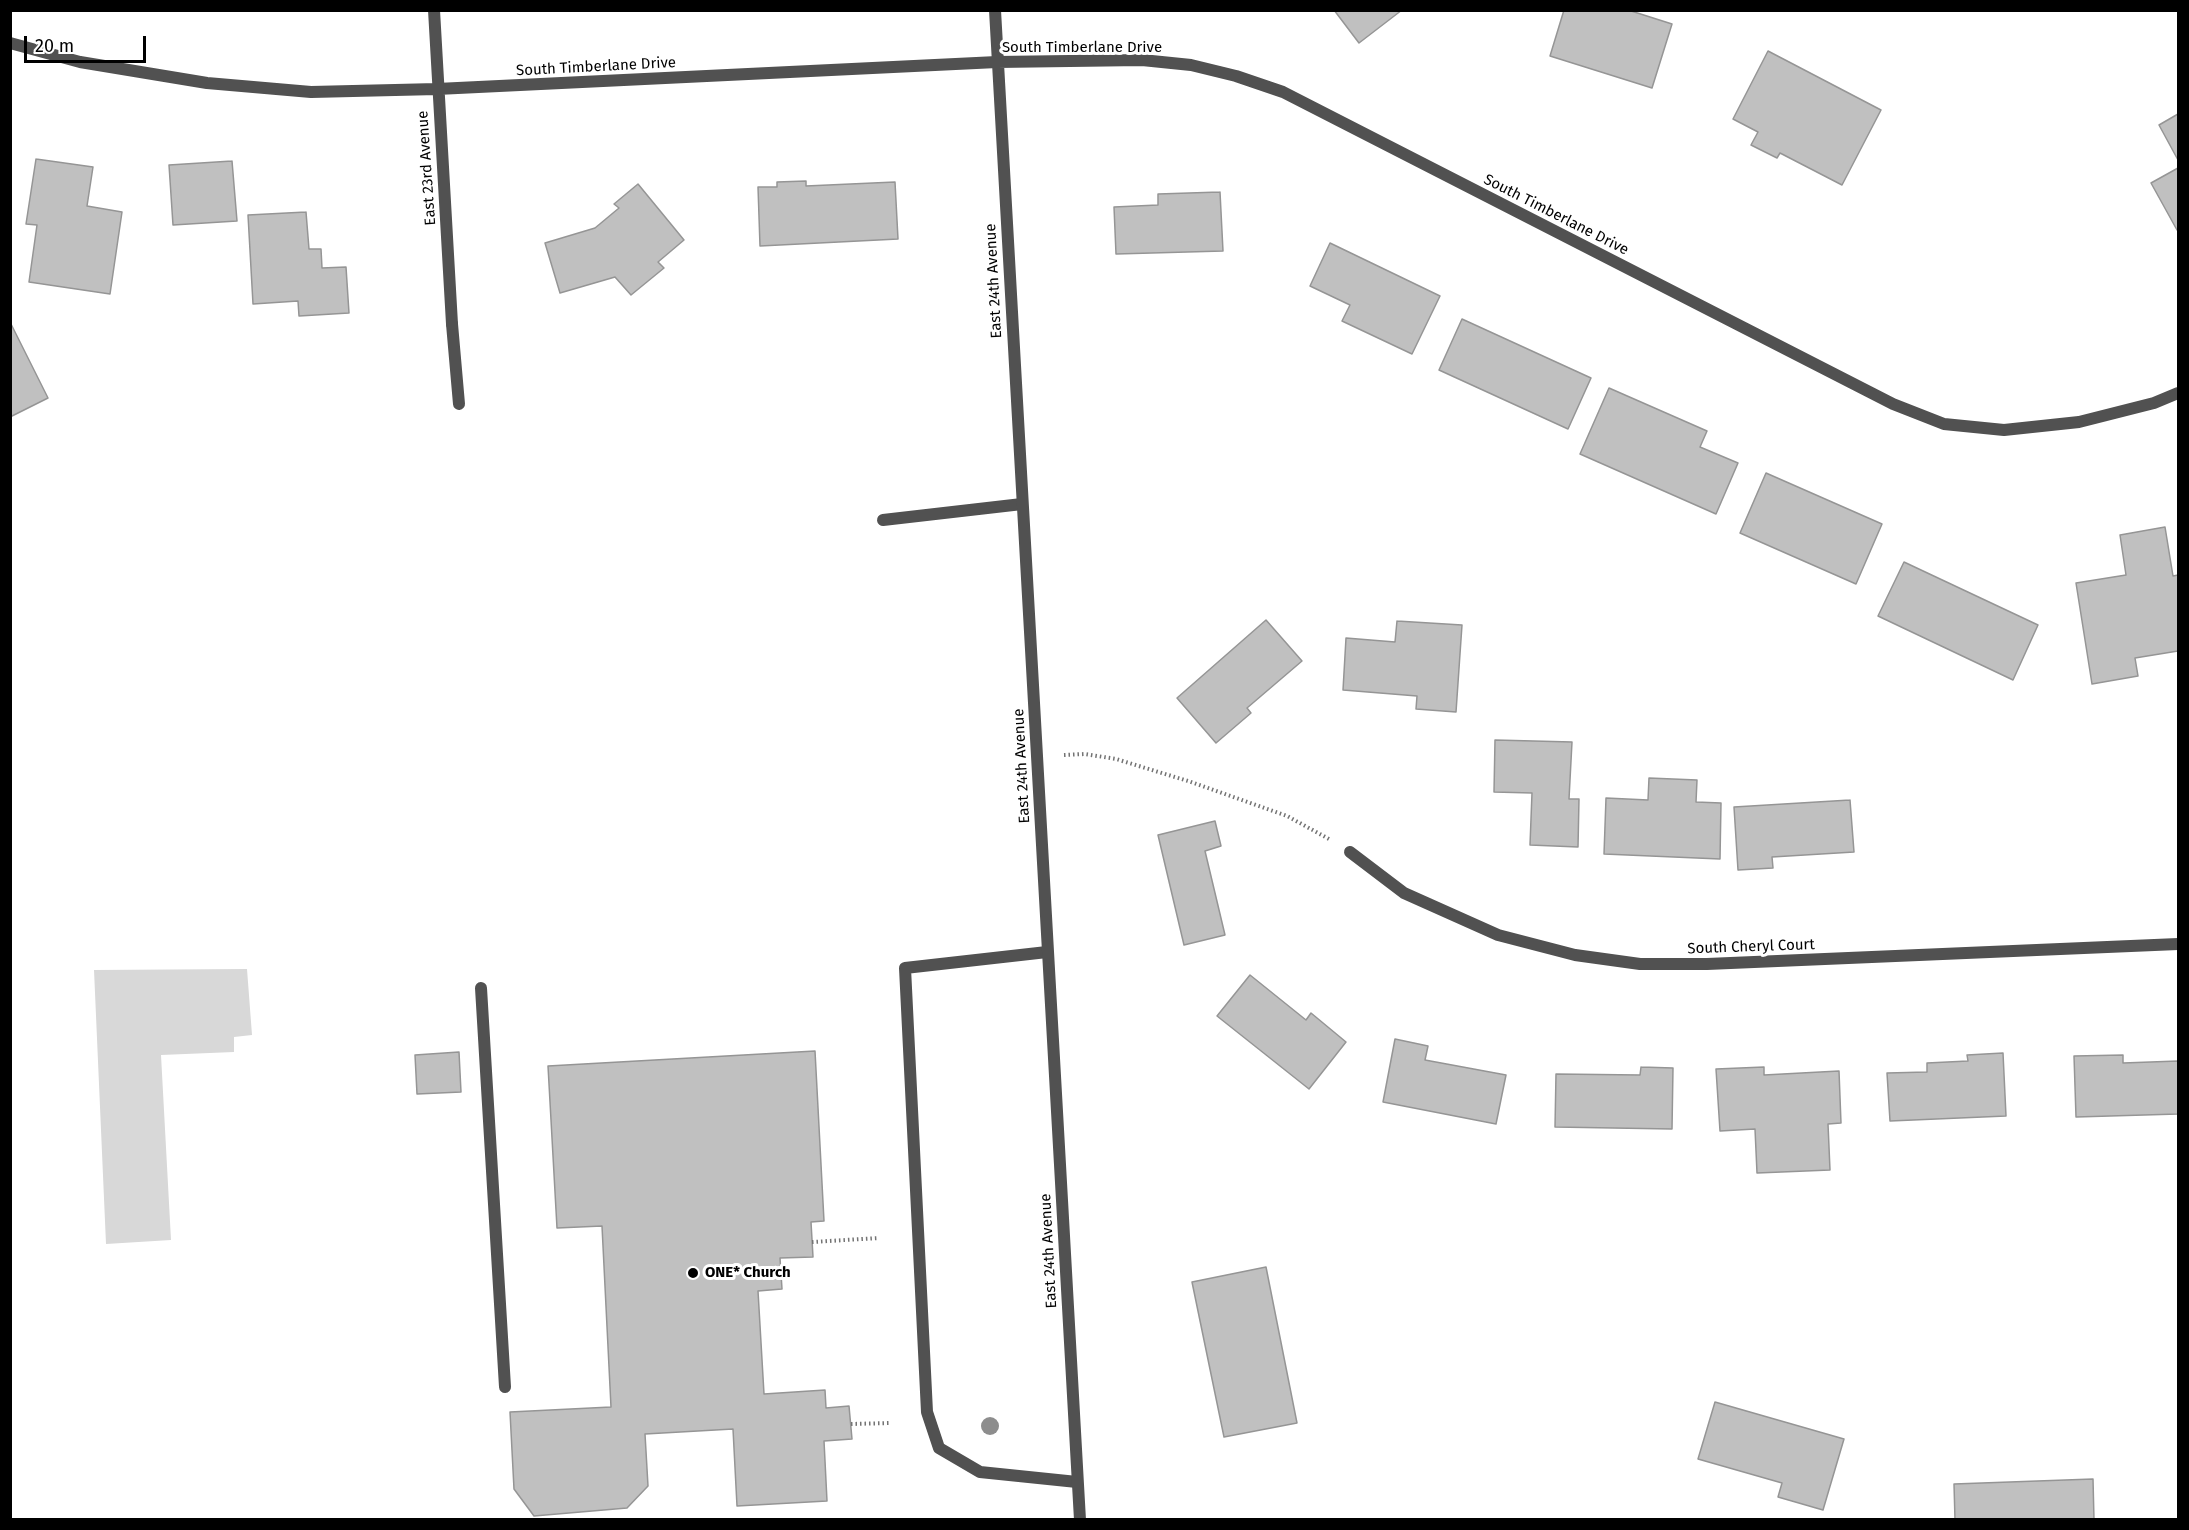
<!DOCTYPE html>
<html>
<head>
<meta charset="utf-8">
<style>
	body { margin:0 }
	#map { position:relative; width:2189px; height:1530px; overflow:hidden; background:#fff; font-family:"Fira Sans",sans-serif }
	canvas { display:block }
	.frame { position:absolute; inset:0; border:12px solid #000; pointer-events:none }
	.scale { position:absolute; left:24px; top:36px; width:122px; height:27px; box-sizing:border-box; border:3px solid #000; border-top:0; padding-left:8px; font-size:18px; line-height:21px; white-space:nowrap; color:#000; -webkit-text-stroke:4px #fff; paint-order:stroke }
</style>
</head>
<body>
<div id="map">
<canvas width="2189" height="1530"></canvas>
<div class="frame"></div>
<div class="scale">20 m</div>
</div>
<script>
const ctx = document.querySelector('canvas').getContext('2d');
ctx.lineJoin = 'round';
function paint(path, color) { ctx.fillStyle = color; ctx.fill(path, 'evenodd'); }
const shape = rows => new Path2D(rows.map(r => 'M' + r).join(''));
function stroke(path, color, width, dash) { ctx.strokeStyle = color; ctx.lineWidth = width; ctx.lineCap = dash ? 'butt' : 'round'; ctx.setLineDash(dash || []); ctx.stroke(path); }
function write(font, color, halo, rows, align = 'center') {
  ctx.font = font + ' "Fira Sans",sans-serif'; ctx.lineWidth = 6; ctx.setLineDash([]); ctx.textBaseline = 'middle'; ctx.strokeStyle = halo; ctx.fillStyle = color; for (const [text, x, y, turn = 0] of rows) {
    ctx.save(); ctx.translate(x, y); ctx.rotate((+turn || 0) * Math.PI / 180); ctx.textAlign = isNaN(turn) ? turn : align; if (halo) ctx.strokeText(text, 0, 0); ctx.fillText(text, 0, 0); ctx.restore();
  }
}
const green = shape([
	[247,969,252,1035,234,1037,234,1052,161,1055,171,1240,106,1244,94,970]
]);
const building = shape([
	[1334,10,1402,10,1359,43,1334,10],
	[1564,10,1628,10,1672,24,1652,88,1550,56,1564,10],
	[1768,51,1881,110,1842,185,1780,153,1777,158,1751,145,1758,132,1733,119,1768,51],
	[2178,114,2178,160,2159,125,2178,114],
	[36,159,93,167,87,206,122,212,110,294,29,282,37,225,26,224,36,159],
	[232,161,237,221,173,225,169,165,232,161],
	[2178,168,2178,229,2177,230,2151,183,2178,168],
	[806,181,806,186,895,182,898,239,760,246,758,187,777,187,777,182,806,181],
	[638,184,684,240,658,262,664,268,631,295,615,277,560,293,545,243,595,228,619,208,614,204,638,184],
	[1220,192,1223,251,1116,254,1114,207,1158,205,1158,194,1220,192],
	[306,212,309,249,321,249,322,268,346,267,349,313,299,316,298,301,253,304,248,215,306,212],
	[1330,243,1440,296,1412,354,1342,321,1350,305,1310,286,1330,243],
	[1462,319,1591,378,1568,429,1439,370,1462,319],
	[10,322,48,398,10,417,10,322],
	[1609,388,1707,431,1700,447,1738,463,1716,514,1580,454,1609,388],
	[1766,473,1882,524,1856,584,1740,533,1766,473],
	[2165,527,2173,576,2178,575,2178,651,2135,658,2138,676,2092,684,2076,583,2126,575,2120,535,2165,527],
	[1904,562,2038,625,2013,680,1878,616,1904,562],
	[1266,620,1302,661,1247,708,1251,713,1216,743,1177,698,1266,620],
	[1397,621,1462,625,1456,712,1416,709,1417,696,1343,690,1346,638,1395,642,1397,621],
	[1495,740,1572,742,1569,799,1579,799,1578,847,1530,845,1532,793,1494,792,1495,740],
	[1649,778,1697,780,1696,802,1721,803,1720,859,1604,854,1606,798,1648,800,1649,778],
	[1850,800,1854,852,1772,857,1773,868,1738,870,1734,807,1850,800],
	[1215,821,1221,846,1205,851,1225,935,1184,945,1158,835,1215,821],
	[1250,975,1306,1020,1311,1013,1346,1042,1309,1089,1217,1016,1250,975],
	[1395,1039,1428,1046,1425,1060,1506,1075,1496,1124,1383,1102,1395,1039],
	[815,1051,824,1221,811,1222,813,1257,780,1258,782,1289,758,1291,764,1394,825,1390,826,1408,849,1406,852,1439,824,1441,827,1501,737,1506,733,1429,645,1434,648,1486,627,1508,534,1516,514,1489,510,1412,611,1407,602,1226,557,1228,548,1066,815,1051],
	[459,1052,461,1092,417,1094,415,1055,459,1052],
	[2003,1053,2006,1116,1890,1121,1887,1073,1927,1072,1927,1063,1968,1061,1967,1055,2003,1053],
	[2123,1055,2123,1063,2178,1061,2178,1114,2076,1117,2074,1056,2123,1055],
	[1641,1067,1673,1068,1672,1129,1555,1127,1556,1074,1640,1075,1641,1067],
	[1764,1067,1764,1075,1839,1071,1841,1123,1828,1124,1830,1170,1757,1173,1755,1129,1720,1131,1716,1069,1764,1067],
	[1266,1267,1297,1423,1224,1437,1192,1282,1266,1267],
	[1715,1402,1844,1439,1823,1510,1778,1497,1782,1483,1698,1459,1715,1402],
	[2093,1479,2094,1520,1955,1520,1954,1484,2093,1479]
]);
const path = shape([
	[1064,755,1085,754,1116,759,1188,781,1287,816,1329,839],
	[812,1242,879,1238],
	[851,1424,890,1423]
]);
const service = shape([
	[452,324,459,404],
	[883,520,1022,504],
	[1047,952,905,968,927,1412,939,1448,980,1472,1077,1482],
	[481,988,505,1387]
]);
const minor = shape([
	[434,10,452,324],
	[995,10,1080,1520],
	[10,43,80,62,207,83,311,92,437,89,997,62,1142,60,1191,65,1236,76,1283,92,1893,404,1944,424,2004,430,2079,422,2154,403,2178,393],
	[1350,852,1404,893,1498,935,1575,955,1640,964,1707,964,2178,944]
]);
const trees = [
	[990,1426]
];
const markers = [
	[693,1273,6,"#000"]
];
const streetNames = [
	["South Timberlane Drive",1082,48],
	["South Timberlane Drive",596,67,-3],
	["East 23rd Avenue",427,168,-94],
	["South Timberlane Drive",1556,215,27],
	["East 24th Avenue",994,281,-93],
	["East 24th Avenue",1022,766,-93],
	["South Cheryl Court",1751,947,-2],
	["East 24th Avenue",1049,1251,-93]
];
const poiNames = [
	["ONE* Church",705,1273]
];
paint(green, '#d8d8d8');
paint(building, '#c0c0c0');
stroke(building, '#959595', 1.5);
stroke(path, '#737373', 4, [1.5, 3]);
stroke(service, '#515151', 12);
stroke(minor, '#515151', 12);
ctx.fillStyle = '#8d8d8d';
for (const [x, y] of trees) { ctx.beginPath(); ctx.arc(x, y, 9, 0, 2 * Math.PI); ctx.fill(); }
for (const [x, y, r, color] of markers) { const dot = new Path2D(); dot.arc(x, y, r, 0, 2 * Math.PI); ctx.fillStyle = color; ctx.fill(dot); stroke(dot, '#fff', 2); }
write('15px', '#000', '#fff', streetNames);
write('bold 15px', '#000', '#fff', poiNames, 'left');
</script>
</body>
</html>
